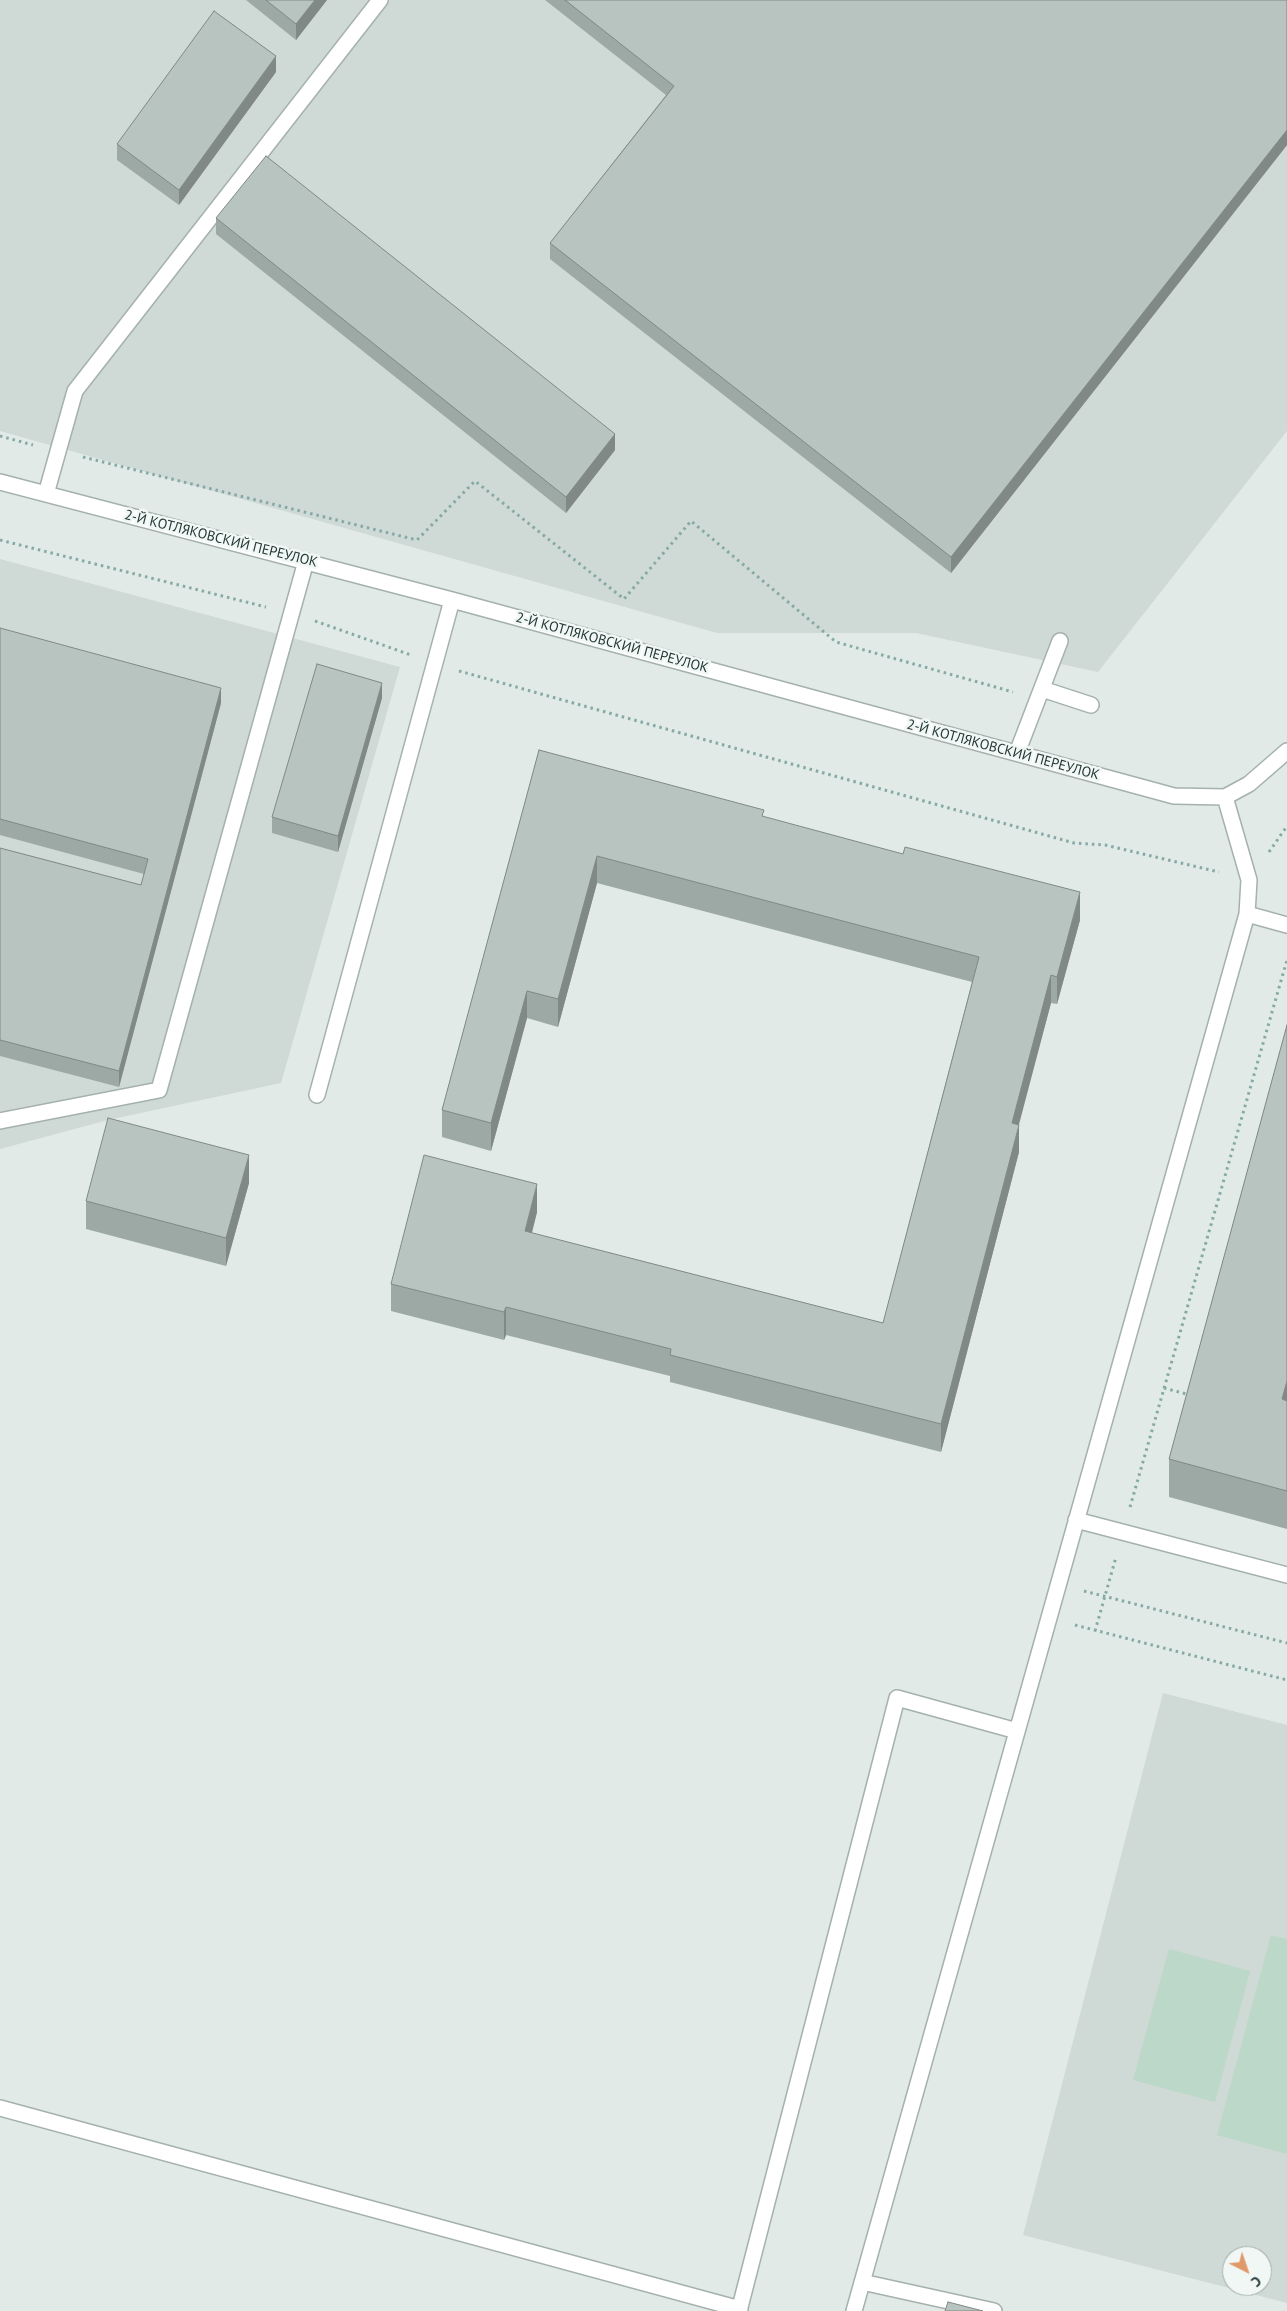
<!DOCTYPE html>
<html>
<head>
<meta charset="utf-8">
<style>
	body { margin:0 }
	#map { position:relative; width:1287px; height:2311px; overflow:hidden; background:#e1eae7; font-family:"PT Sans",sans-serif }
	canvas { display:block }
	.north { position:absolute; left:1222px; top:2246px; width:50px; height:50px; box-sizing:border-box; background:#f1f7f5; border:1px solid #9faba9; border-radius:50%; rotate:139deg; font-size:14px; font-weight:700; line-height:20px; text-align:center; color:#243836 }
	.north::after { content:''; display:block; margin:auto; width:18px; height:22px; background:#e09969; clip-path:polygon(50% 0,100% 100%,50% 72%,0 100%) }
</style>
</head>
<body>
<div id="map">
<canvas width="1287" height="2311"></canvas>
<div class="north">С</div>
</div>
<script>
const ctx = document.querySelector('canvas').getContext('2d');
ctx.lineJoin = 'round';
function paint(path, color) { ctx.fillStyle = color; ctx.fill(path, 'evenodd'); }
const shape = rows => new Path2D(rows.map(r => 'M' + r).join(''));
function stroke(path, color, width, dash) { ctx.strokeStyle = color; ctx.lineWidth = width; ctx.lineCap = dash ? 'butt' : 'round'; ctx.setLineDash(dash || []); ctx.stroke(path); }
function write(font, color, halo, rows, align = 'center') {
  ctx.font = font + ' "PT Sans",sans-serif'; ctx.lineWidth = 5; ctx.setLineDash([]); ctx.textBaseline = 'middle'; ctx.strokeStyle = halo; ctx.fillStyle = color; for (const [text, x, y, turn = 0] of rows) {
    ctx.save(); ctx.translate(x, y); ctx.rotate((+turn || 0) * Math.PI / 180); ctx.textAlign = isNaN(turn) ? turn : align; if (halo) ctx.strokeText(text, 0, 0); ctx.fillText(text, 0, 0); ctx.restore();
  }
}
const built = shape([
	[0,0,1287,0,1287,431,1098,672,916,633,717,633,0,431],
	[0,559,400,667,281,1083,108,1120,0,1149],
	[1163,1693,1287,1725,1287,2303,1023,2235],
	[1232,2256,1262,2256,1262,2286,1232,2286]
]);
const green = shape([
	[1271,1935,1287,1939,1287,2154,1217,2135],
	[1169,1949,1250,1971,1215,2102,1133,2080]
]);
const path = shape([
	[0,436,33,445],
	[83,457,417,540,475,481,624,599,691,521,836,642,1013,692],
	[0,540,266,607],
	[315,621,411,655],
	[459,671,1074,843,1105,845,1219,872],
	[1269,852,1287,826],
	[1164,1388,1190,1395],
	[1130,1507,1287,960],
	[1084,1591,1287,1643],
	[1075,1625,1287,1680],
	[1095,1631,1116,1557]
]);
const minor = shape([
	[0,482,452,600,1174,796,1225,797,1249,784,1287,751],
	[46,494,75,391,380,0],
	[1042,689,1091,705],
	[1017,753,1060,641],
	[1247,914,1287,925],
	[317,1095,452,600],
	[0,1121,159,1090,306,561],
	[1076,1520,1287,1575],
	[0,2108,740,2309],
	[862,2282,994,2311],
	[739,2311,897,1698,1017,1731],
	[854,2311,1247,914,1249,880,1225,797]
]);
const wall = shape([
	[246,0,327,0,296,40],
	[545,0,1287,0,1287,145,951,573,550,259,550,243,666,95],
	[276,72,179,205,117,160,117,144],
	[216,218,615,450,566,513,216,234],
	[0,628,221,703,119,1087,0,1056,0,848,141,885,144,874,0,835],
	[382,698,338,852,272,833,272,817],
	[539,750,764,817,1080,920,1057,1004,1051,1003,1018,1125,1019,1152,941,1452,670,1382,670,1376,506,1335,504,1340,391,1311,391,1284,537,1212,532,1233,883,1323,972,982,597,883,558,1027,527,1018,491,1151,442,1137,442,1110],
	[1287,1025,1287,1529,1169,1497,1169,1459],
	[249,1183,226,1266,86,1229,86,1201]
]);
const shadedWall = shape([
	[315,0,327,0,296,40,296,24],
	[276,56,276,72,179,205,179,190],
	[1287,130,1287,145,951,573,951,557],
	[615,434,615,450,566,513,566,497],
	[382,683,382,698,338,852,338,836],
	[221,688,221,703,119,1087,119,1071],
	[597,856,597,883,558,1027,558,999],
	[1080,892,1080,920,1057,1004,1057,977],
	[1051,975,1051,1003,1012,1151,1012,1123],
	[527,991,527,1018,491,1151,491,1123],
	[1019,1125,1019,1152,941,1452,941,1424],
	[249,1155,249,1183,226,1266,226,1238],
	[537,1184,537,1212,525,1259,525,1231],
	[506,1307,506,1335,504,1340,504,1312],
	[1287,1381,1287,1420,1282,1399]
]);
const building = shape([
	[266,0,315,0,296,24,266,0],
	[565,0,1287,0,1287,130,951,557,550,243,674,86,565,0],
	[214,11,276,56,179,190,117,144,214,11],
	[266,156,615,434,566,497,216,218,266,156],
	[0,628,221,688,119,1071,0,1040,0,848,141,885,148,859,0,819,0,628],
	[317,664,382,683,338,836,272,817,317,664],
	[539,750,764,810,762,816,903,854,905,847,1080,892,1057,977,1051,975,1012,1123,1019,1125,941,1424,670,1355,671,1349,506,1307,504,1312,391,1284,424,1155,537,1184,525,1231,883,1323,979,957,597,856,558,999,527,991,491,1123,442,1110,539,750],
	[1287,1025,1287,1381,1282,1399,1287,1401,1287,1491,1169,1459,1287,1025],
	[108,1118,249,1155,226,1238,86,1201,108,1118],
	[948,2302,983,2311,945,2311,948,2302]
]);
const streetNames = [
	["2-Й КОТЛЯКОВСКИЙ ПЕРЕУЛОК",221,539,14],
	["2-Й КОТЛЯКОВСКИЙ ПЕРЕУЛОК",612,643,15],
	["2-Й КОТЛЯКОВСКИЙ ПЕРЕУЛОК",1003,750,15]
];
paint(built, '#cfd9d6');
paint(green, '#bcd8c8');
stroke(minor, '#a5b1ae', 18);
stroke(path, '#85a9a4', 3, [2.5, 4]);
stroke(minor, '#fff', 15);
paint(wall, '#9da9a5');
paint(shadedWall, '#808986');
paint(building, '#b7c4c0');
stroke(building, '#808986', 1);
write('14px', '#243836', '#f1f7f5', streetNames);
</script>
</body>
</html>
